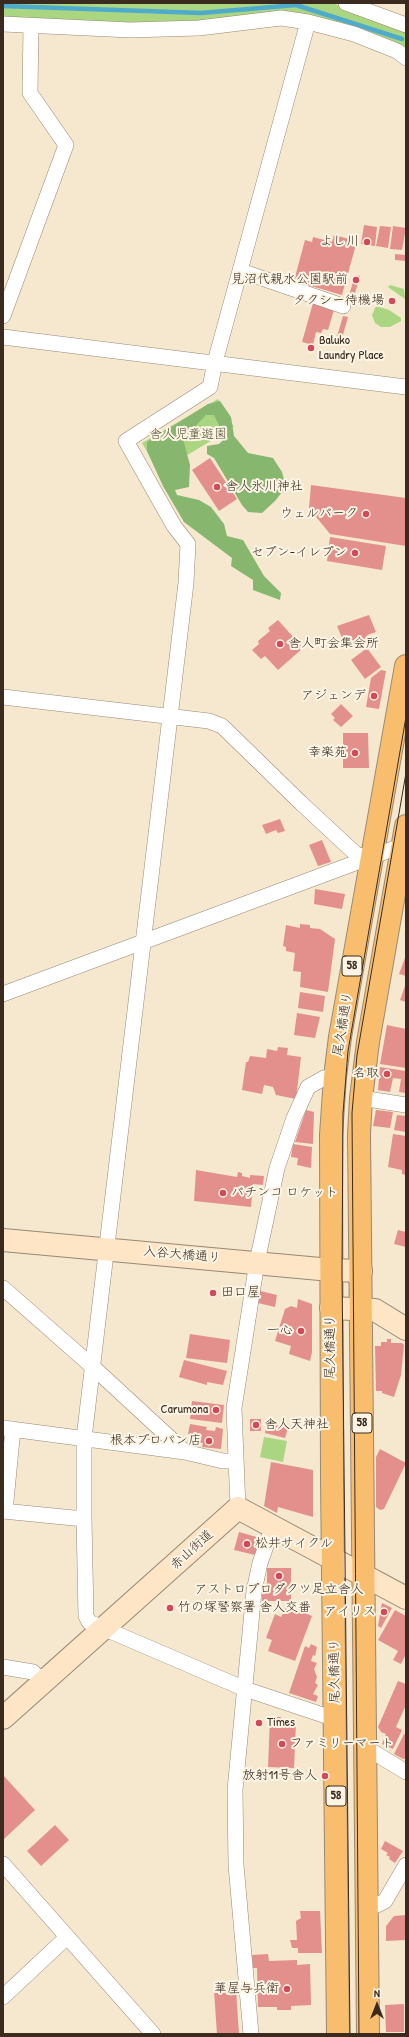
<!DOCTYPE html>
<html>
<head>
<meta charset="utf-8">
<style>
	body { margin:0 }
	#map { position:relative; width:409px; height:2037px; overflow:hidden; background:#f5e8ce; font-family:"Patrick Hand",sans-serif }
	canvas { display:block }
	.frame { position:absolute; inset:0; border:4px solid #3b2a1e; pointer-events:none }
	.north { position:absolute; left:357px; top:1985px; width:40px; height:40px; -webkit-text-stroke:3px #fcf5e5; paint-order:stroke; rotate:0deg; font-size:11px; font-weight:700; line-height:16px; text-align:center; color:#3b2a1e }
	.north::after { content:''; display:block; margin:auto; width:14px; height:18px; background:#3b2a1e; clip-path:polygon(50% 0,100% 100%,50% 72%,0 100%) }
</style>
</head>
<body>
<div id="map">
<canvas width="409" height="2037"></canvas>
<div class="frame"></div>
<div class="north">N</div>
</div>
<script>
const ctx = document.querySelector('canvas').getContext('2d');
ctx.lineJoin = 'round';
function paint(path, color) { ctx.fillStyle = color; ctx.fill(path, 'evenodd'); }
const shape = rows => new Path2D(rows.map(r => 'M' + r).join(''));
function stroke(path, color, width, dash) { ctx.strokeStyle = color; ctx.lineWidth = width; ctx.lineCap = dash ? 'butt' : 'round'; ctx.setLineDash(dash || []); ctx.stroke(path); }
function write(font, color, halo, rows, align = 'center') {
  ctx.font = font + ' "Patrick Hand","Klee One",sans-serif'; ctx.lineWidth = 4; ctx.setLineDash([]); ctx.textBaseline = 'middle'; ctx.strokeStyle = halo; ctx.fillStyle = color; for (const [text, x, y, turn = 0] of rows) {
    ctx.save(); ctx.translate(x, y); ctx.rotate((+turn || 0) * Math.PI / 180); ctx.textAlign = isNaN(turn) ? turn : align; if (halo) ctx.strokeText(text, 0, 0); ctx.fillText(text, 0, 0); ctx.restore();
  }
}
const green = shape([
	[3,3,331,3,353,9,406,30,406,51,304,17,198,24,3,21],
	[390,285,404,289,405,299,388,287],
	[376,306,389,310,401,318,401,321,390,327,381,327,375,323,372,315],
	[218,399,234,427,159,472,142,443],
	[264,1437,287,1441,283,1462,260,1457]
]);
const forest = shape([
	[220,401,231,417,234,436,248,453,273,458,282,472,286,487,275,501,262,513,248,512,242,505,214,458,207,454,207,446,219,444,225,438,214,415,206,415,183,439,190,465,189,487,175,490,177,495,199,500,211,507,224,524,227,536,243,540,264,576,281,593,280,600,253,590,253,580,231,566,232,558,184,522,163,486,147,451,147,442,208,404]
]);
const stream = shape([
	[3,6,201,13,296,5,402,39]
]);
const building = shape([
	[364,225,377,227,375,246,361,244],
	[380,226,391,227,388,248,376,246],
	[393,226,406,228,402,250,390,249],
	[334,235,357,241,342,295,294,281,305,240,312,242,313,237,332,242],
	[395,254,406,255,406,261,395,260],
	[355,275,360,276,353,300,348,299],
	[313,303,334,310,328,330,323,329,321,333,316,332,313,345,302,342],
	[343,316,348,317,341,342,336,340],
	[210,458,237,499,219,511,192,470],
	[311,485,406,498,406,546,330,534,309,508],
	[330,537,386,546,382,570,327,561],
	[369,615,376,632,367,635,368,638,345,645,337,626],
	[278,620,303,648,278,670,265,656,261,659,252,650,259,644,258,641,270,631,268,628],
	[367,648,381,667,365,679,351,660],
	[381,670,386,671,379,709,366,707,371,678],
	[341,704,353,716,341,727,333,720,335,718,331,714],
	[343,733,368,733,369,768,343,768],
	[280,819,285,831,278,833,276,830,266,834,262,825],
	[322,840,331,862,318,866,309,845],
	[315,889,345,894,342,909,314,904],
	[300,924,310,925,310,928,320,929,335,939,328,992,300,987,301,972,293,971,295,953,286,951,286,947,283,946,286,925,300,928],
	[406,955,406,976,399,974],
	[406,983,406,1002,400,1000],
	[300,992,325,996,323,1012,298,1008],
	[297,1013,320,1017,315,1038,294,1035],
	[387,1025,406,1029,406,1068,380,1064],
	[278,1047,288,1048,287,1055,301,1057,296,1099,276,1095,273,1087,264,1085,262,1094,242,1090,246,1062,248,1062,250,1056,266,1058,267,1049,277,1051],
	[380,1067,406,1071,406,1093,399,1092,401,1079,393,1078,390,1092,378,1090],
	[306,1110,314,1112,313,1144,295,1142],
	[376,1110,393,1112,390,1128,373,1126],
	[397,1115,406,1116,406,1132,394,1130],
	[393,1134,406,1136,406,1175,402,1174,402,1170,388,1167],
	[293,1144,312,1147,311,1168,297,1165,298,1158,291,1157],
	[196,1170,237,1177,238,1172,242,1173,242,1176,250,1178,250,1175,264,1176,263,1185,253,1184,251,1207,194,1201],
	[398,1230,406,1232,406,1247,394,1244],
	[260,1291,277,1295,275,1307,258,1303],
	[298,1299,312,1304,312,1352,310,1361,289,1354,291,1346,275,1341,285,1309,291,1306,297,1308],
	[190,1334,230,1340,227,1363,186,1358],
	[387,1339,391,1339,391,1343,402,1343,404,1345,401,1375,394,1397,382,1393,382,1391,376,1391,375,1346,381,1346,381,1342,387,1342],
	[184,1360,227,1371,223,1385,207,1382,207,1385,179,1377],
	[192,1401,224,1405,222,1423,190,1419],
	[250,1419,261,1419,261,1431,250,1431],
	[267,1423,288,1428,285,1438,265,1433],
	[190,1424,207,1427,206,1430,215,1431,216,1427,223,1429,221,1449,202,1447,203,1443,197,1443,198,1435,188,1434],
	[380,1449,406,1463,384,1509,380,1510,376,1507,376,1457],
	[271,1462,313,1470,313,1517,278,1507,277,1513,264,1506],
	[239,1532,260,1538,255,1555,234,1550],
	[267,1568,291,1568,291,1601,262,1601,262,1585,267,1585],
	[382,1603,392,1608,381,1628,378,1626],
	[287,1605,312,1616,295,1661,268,1651,272,1640,266,1638,275,1614,281,1617],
	[395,1610,406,1616,406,1654,401,1664,393,1660,398,1651,378,1640],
	[311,1644,317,1647,315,1656,313,1655,311,1661,317,1663,314,1669,317,1677,315,1683,318,1685,313,1694,318,1696,316,1702,289,1693,305,1646,309,1648],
	[398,1681,406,1684,406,1705,396,1727,402,1730,393,1749,382,1744,386,1734,381,1732,378,1727],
	[270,1717,281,1717,280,1723,296,1723,294,1768,268,1767],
	[404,1734,406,1735,406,1758,403,1759,394,1754],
	[3,1775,35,1810,3,1840],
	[55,1825,69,1840,41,1866,27,1851],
	[385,1841,403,1851,395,1863,389,1859,390,1857,386,1855,388,1853,381,1849],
	[300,1911,320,1911,322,1953,298,1953,298,1948,292,1948,290,1940,297,1940,296,1921,301,1918],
	[406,1915,406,1940,386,1941,386,1926,394,1916],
	[268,1954,269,1961,297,1960,297,1965,310,1964,311,2005,291,2006,291,2010,277,2010,277,2007,258,2007,257,1968,253,1968,252,1955],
	[236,1989,239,2034,217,2034,214,1991],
	[404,2004,404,2032,386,2032,385,2005]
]);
const street = shape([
	[346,3,406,25],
	[308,22,215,362,210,387,126,441,174,526,188,544,186,583,84,1438,84,1519,86,1616,89,1622,245,1689,335,1719],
	[3,24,130,30,199,28,281,18,308,22,354,34,397,51,406,58],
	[241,271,343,306],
	[3,316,66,145,30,93,31,26],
	[3,337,406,387],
	[3,697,209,721,222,726,301,803,357,855,371,857],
	[3,994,406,844],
	[361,1098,406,1105],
	[3,1288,93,1367,185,1452],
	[3,1428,185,1452,223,1461,236,1461],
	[238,1508,234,1408,257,1262,277,1168,294,1118,308,1087,324,1078,335,1077],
	[3,1511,84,1519],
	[5,1511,13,1429],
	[3,1667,33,1672,43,1682],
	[365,1747,406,1772],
	[3,1864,153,2034],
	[366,1906,377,1905,385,1901,406,1865],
	[3,1997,67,1937],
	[251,2034,236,1865,235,1790,254,1591,260,1563,273,1526]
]);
const secondary = shape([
	[3,1240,331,1270,361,1271],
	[331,1308,375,1310,406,1329],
	[3,1718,238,1508,406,1598]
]);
const primary = shape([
	[338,2034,332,1478,331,1135,335,1077,340,1037,406,666],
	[368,2034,359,1134,361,1098,368,1042,406,826]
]);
const tram = shape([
	[350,2034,342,1272,343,1113,348,1051,406,717],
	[359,2034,352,1113,357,1055,406,773]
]);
const markers = [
	[367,242,4,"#d1495b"],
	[356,280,4,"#d1495b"],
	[392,301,4,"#d1495b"],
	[311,348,4,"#d1495b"],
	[217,487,4,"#d1495b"],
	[366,514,4,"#d1495b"],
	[355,553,4,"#d1495b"],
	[280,644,4,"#d1495b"],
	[374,696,4,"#d1495b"],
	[355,753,4,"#d1495b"],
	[387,1074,4,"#d1495b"],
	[223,1193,4,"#d1495b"],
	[213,1293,4,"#d1495b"],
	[301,1331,4,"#d1495b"],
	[216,1410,4,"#d1495b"],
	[256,1425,4,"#d1495b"],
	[209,1441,4,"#d1495b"],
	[247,1544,4,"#d1495b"],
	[279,1576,4,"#d1495b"],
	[170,1608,4,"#d1495b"],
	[384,1612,4,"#d1495b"],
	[259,1723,4,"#d1495b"],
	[282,1744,4,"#d1495b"],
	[325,1776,4,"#d1495b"],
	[287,1989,4,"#d1495b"]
];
const shields = [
	[352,966,20],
	[362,1423,20],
	[336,1796,20]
];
const shieldNames = [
	["58",352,966],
	["58",362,1423],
	["58",336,1796]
];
const poiNames = [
	["よし川",359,242],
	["見沼代親水公園駅前",348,280],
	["タクシー待機場",384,301],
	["Baluko",319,341,"left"],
	["Laundry Place",319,356,"left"],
	["舎人氷川神社",225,487,"left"],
	["ウェルパーク",358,514],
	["セブン-イレブン",347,553],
	["舎人町会集会所",288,644,"left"],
	["アジェンデ",366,696],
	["幸楽苑",347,753],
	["名取",379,1074],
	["パチンコ ロケット",231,1193,"left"],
	["田口屋",221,1293,"left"],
	["一心",293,1331],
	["Carumona",208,1410],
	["舎人天神社",264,1425,"left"],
	["根本プロパン店",201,1441],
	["松井サイクル",255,1544,"left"],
	["アストロプロダクツ足立舎人",279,1590,"center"],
	["竹の塚警察署 舎人交番",178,1608,"left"],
	["アイリス",376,1612],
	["Times",267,1723,"left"],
	["ファミリーマート",290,1744,"left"],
	["放射11号舎人",317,1776],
	["華屋与兵衛",279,1989]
];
const parkNames = [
	["舎人児童遊園",188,435]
];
const streetNames = [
	["尾久橋通り",343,1024,-81],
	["入谷大橋通り",182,1255,5],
	["尾久橋通り",331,1347,-90],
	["赤山街道",192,1550,-42],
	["尾久橋通り",335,1671,-91]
];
paint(green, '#aad581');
paint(forest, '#87b66f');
stroke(stream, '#4eabcc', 4.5);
paint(building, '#e3908c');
stroke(street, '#988976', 16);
stroke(secondary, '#988976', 24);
stroke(primary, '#988976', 24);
stroke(street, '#fff', 15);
stroke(secondary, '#fde5c5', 22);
stroke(primary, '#f9be6d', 22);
stroke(tram, '#3b2a1e', 1);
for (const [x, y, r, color] of markers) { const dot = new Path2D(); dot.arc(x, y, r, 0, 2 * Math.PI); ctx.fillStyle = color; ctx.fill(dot); stroke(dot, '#fcf5e5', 1.5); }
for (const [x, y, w] of shields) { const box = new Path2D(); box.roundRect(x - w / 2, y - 10, w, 20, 3); ctx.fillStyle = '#fcf5e5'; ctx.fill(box); stroke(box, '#3b2a1e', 1); }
write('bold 12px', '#3b2a1e', null, shieldNames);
write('13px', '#3b2a1e', '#fcf5e5', poiNames, 'right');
write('13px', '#575537', '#fcf5e5', parkNames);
write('13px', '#3b2a1e', '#fcf5e5', streetNames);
</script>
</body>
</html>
